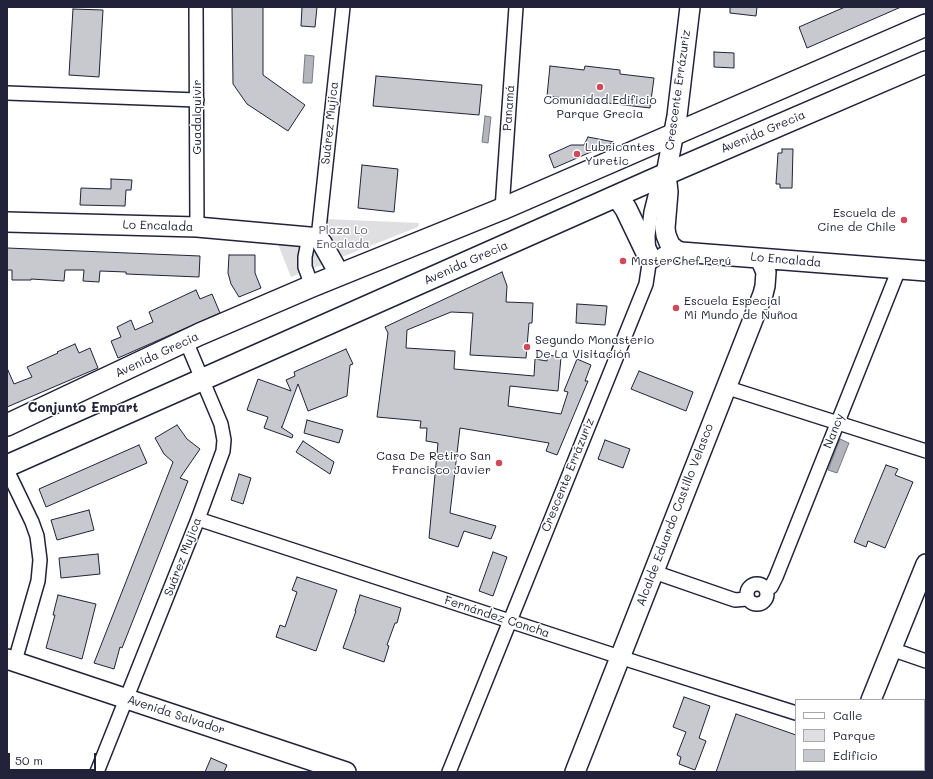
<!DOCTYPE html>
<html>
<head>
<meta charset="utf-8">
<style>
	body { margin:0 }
	#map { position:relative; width:933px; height:779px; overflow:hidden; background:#fff; font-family:Mali,sans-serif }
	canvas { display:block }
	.frame { position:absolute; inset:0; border:8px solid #22223b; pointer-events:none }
	.legend { position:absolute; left:795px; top:699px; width:130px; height:72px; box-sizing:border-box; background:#fff; border:1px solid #a7a7b1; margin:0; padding:5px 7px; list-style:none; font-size:12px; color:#22223b }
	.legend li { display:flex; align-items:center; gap:8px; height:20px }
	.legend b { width:20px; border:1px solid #a7a7b1 }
	.scale { position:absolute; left:8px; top:753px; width:88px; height:18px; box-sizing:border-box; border:2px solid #22223b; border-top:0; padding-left:5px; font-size:12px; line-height:14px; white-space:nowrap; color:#22223b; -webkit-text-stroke:3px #fff; paint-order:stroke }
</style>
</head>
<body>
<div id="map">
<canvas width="933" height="779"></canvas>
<div class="frame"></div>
<ul class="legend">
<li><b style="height:5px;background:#fff"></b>Calle</li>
<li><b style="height:11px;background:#dfdfe2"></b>Parque</li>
<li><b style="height:11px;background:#c8c8cf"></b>Edificio</li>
</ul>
<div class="scale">50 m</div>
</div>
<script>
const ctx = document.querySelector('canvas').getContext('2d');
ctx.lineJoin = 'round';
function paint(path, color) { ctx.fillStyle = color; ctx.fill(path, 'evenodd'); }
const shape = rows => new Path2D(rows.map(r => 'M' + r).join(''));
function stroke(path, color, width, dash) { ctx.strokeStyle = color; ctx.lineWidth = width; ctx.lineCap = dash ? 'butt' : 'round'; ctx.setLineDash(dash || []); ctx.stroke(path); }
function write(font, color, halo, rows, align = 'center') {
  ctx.font = font + ' Mali,sans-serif'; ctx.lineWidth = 3; ctx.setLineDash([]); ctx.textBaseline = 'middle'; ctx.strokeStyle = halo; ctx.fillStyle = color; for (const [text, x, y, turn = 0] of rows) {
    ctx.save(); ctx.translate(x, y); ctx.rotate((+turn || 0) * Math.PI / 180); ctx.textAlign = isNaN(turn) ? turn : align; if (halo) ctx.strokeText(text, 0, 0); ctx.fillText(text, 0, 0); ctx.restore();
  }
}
const green = shape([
	[326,219,419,223,418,227,291,277,276,239,324,242]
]);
const water = shape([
	[305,55,314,56,312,83,303,83,305,55],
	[485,116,491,117,488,143,482,142,485,116],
	[840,439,849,443,837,473,828,470,840,439]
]);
const building = shape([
	[232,7,263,7,263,75,305,105,288,131,247,104,233,84,232,7],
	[302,7,317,7,315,27,301,26,302,7],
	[730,7,757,7,756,16,730,13,730,7],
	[845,7,901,7,807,48,799,27,845,7],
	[73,9,103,10,99,77,69,75,73,9],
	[714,52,734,53,734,68,714,67,714,52],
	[550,66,584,70,585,66,620,70,620,74,654,78,650,108,547,96,550,66],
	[376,76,482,85,479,115,373,106,376,76],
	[588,137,614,142,554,168,549,155,571,145,584,145,588,137],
	[782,149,793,149,792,188,780,188,780,184,776,184,778,153,782,153,782,149],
	[362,165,398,169,394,212,358,208,362,165],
	[111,179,132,180,131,190,126,190,125,206,80,205,81,188,111,189,111,179],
	[7,248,200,256,199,277,126,274,126,272,100,271,99,282,83,281,84,270,65,270,64,281,31,279,31,280,12,280,12,270,7,270,7,248],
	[229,255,255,255,255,273,261,288,239,297,231,284,228,273,229,255],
	[502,272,507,286,506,302,533,303,532,323,529,323,526,358,470,355,473,313,451,312,407,330,406,348,455,351,454,369,534,376,535,359,547,361,548,355,561,357,558,391,510,386,508,406,561,414,568,392,564,391,577,359,591,365,585,381,588,381,557,455,546,451,549,443,460,428,450,513,496,526,491,539,464,531,458,547,429,538,438,443,426,441,427,428,420,428,421,421,377,417,388,333,385,327,502,272],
	[196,290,200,299,212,294,220,313,118,358,111,341,121,337,117,327,131,320,135,330,153,322,149,312,196,290],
	[577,304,607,306,605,325,576,323,577,304],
	[75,344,79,353,90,348,98,368,7,407,7,368,14,384,32,377,27,367,58,353,57,352,75,344],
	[346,349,353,364,350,365,347,396,308,411,298,384,282,427,281,427,293,435,292,438,264,428,268,417,247,410,258,379,291,391,286,380,295,376,294,372,346,349],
	[639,371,693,392,686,411,631,389,639,371],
	[307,420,343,430,339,443,304,433,307,420],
	[177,425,187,439,200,449,180,478,188,481,122,648,120,647,114,669,94,663,173,462,164,454,155,438,177,425],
	[605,440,630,449,623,468,598,459,605,440],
	[303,441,334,462,330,474,296,452,303,441],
	[139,445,147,463,46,507,39,489,139,445],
	[886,465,898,469,895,475,913,482,885,548,868,541,866,547,854,542,886,465],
	[239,474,251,478,243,504,231,500,239,474],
	[89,510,94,530,57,540,51,520,89,510],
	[493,552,507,557,493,596,479,591,493,552],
	[98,554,100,574,61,578,59,558,98,554],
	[297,577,337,590,316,651,276,637,280,625,285,627,297,592,292,590,297,577],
	[58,595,96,604,82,659,46,648,55,615,53,615,58,595],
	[360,595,401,608,397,623,395,623,387,645,389,646,384,662,343,648,356,611,355,611,360,595],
	[684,697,710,706,699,738,706,741,695,770,679,764,681,757,677,755,686,732,673,727,684,697],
	[736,714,796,735,796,772,716,772,736,714],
	[211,758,227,765,224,772,205,772,211,758]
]);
const street = shape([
	[196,7,197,227],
	[7,93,197,100],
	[502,209,516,7],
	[309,237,305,257,305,267,312,286],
	[318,238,343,7],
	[649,264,663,254,681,252],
	[725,387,926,451],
	[7,470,32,522,37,536,40,560,38,581,15,661],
	[198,519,635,662,796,713],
	[654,572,729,598,735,600,747,599],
	'747 594a10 10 0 1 1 20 0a10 10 0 1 1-20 0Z',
	[766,590,771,587,776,577,899,269],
	[891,649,926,661],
	[924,754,926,755],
	[97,772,198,519,223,451,224,440,221,424,186,341],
	[449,772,646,284,649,264,648,236,651,212,658,184,664,175]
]);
const secondary = shape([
	[690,7,677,116,666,174,668,192,665,228,666,235,670,245,676,250,681,252,926,271],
	[7,222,197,227,309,237,318,238,322,243,340,275],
	[7,659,346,772],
	[871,700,926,564],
	[575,772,763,294,765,286,766,272,762,263,759,258],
	[841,772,842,770]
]);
const primary = shape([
	[617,196,626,209,648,255],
	[7,425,200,334,312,286,502,209,926,25],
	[7,466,666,174,926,62]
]);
const markers = [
	[600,87,4,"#d1495b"],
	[577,154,4,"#d1495b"],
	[904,220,4,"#d1495b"],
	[623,261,4,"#d1495b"],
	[676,308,4,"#d1495b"],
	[527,347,4,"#d1495b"],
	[499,463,4,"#d1495b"]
];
const streetNames = [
	["Crescente Errázuriz",678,90,-82],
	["Panamá",509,108,-86],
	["Guadalquivir",197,117,-90],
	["Suárez Mujica",330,123,-84],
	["Avenida Grecia",763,132,-23],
	["Lo Encalada",158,226,2],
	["Lo Encalada",786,260,5],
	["Avenida Grecia",466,263,-24],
	["Avenida Grecia",157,355,-25],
	["Nancy",834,431,-68],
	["Crescente Errázuriz",568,475,-68],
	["Alcalde Eduardo Castillo Velasco",675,515,-69],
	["Suárez Mujica",183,557,-69],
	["Fernández Concha",497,617,18],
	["Avenida Salvador",176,715,18]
];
const poiNames = [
	["Comunidad Edificio",600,100,"center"],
	["Parque Grecia",600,114,"center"],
	["Lubricantes",585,147],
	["Yuretic",585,161],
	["Escuela de",896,213,"right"],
	["Cine de Chile",896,227,"right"],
	["MasterChef Perú",631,261],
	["Escuela Especial",684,301],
	["Mi Mundo de Ñuñoa",684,315],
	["Segundo Monasterio",535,340],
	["De La Visitación",535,354],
	["Casa De Retiro San",491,456,"right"],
	["Francisco Javier",491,470,"right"]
];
const parkNames = [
	["Plaza Lo",343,230],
	["Encalada",343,244]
];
const neighbourhoodNames = [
	["Conjunto Empart",83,408]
];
paint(green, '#dfdfe2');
paint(water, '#b4b4bc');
stroke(water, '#7a7a88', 1);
paint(building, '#c8c8cf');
stroke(building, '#22223b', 1);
stroke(street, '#22223b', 16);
stroke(secondary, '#22223b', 22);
stroke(primary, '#22223b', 24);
stroke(street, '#fff', 13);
stroke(secondary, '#fff', 19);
stroke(primary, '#fff', 21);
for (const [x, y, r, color] of markers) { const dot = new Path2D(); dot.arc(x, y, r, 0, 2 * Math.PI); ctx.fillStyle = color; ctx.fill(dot); stroke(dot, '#fff', 1.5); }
write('12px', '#22223b', '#fff', streetNames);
write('12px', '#22223b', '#fff', poiNames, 'left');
write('12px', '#5b5b6d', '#fff', parkNames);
write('bold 13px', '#22223b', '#fff', neighbourhoodNames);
</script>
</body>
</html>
